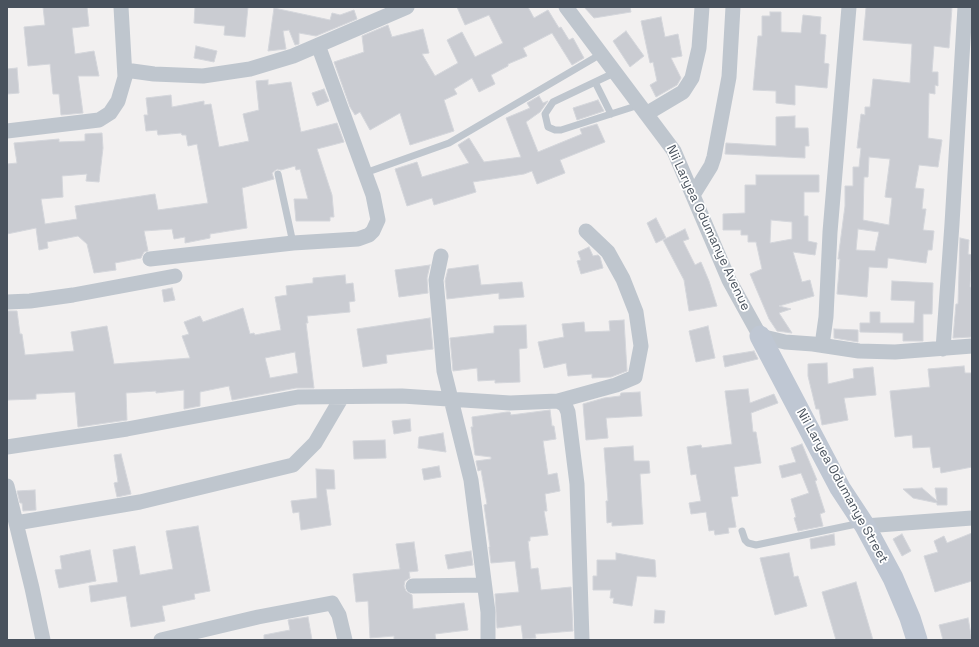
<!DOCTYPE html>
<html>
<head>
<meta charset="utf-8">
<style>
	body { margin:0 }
	#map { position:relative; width:979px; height:647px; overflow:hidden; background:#f2f0f0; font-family:"Space Grotesk",sans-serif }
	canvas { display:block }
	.frame { position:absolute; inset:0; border:8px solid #49525d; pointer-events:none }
</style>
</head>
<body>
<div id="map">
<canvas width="979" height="647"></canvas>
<div class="frame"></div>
</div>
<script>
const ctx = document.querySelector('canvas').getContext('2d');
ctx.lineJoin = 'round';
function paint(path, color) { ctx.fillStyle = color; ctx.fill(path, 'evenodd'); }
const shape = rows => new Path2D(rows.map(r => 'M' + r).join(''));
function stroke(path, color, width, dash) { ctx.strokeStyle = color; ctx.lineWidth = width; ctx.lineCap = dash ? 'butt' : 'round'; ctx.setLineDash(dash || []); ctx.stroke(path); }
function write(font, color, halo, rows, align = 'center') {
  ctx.font = font + ' "Space Grotesk",sans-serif'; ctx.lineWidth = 3.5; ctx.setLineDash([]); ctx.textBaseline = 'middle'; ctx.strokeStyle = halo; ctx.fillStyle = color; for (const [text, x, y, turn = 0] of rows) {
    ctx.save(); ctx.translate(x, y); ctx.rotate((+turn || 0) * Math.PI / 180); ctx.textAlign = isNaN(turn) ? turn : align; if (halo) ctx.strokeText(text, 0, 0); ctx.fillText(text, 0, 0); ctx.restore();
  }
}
const building = shape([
	[43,7,87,7,89,26,72,28,75,54,94,51,99,76,78,76,83,113,61,115,59,94,53,94,50,64,28,66,24,27,45,25,43,7],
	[195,7,248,7,245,37,224,35,225,26,194,23,195,7],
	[457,7,528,7,534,18,548,10,559,28,561,27,569,40,573,38,584,58,572,65,552,33,523,48,527,56,508,64,508,66,491,75,495,84,479,92,472,78,454,89,457,94,444,100,454,131,410,145,400,113,370,130,360,112,355,115,350,107,334,62,364,52,362,36,388,25,392,37,423,29,429,53,422,54,435,76,458,63,447,40,462,32,475,57,503,43,489,15,465,25,457,7],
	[584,7,630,7,631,12,594,18,584,7],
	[869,7,952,7,949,48,934,46,932,72,938,72,938,86,935,85,935,94,929,93,928,138,942,140,938,167,919,165,915,188,924,189,922,209,926,209,923,230,934,231,932,250,928,250,926,263,888,258,887,268,869,267,867,297,837,294,840,259,838,259,845,206,845,186,853,186,853,167,859,167,861,148,857,148,861,114,865,115,865,107,870,107,873,79,910,83,912,44,863,40,866,8,869,7],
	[869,157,890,159,885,197,892,198,889,225,863,220,864,177,868,177,869,157],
	[858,229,879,232,875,251,856,250,858,229],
	[274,8,330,20,332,13,340,15,354,10,357,19,316,36,299,33,299,44,295,45,289,30,283,31,286,49,268,51,274,8],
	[770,12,781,12,781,32,801,33,803,15,821,17,820,34,826,35,824,63,829,64,827,88,795,85,795,105,776,103,776,91,753,90,758,36,762,36,762,16,770,16,770,12],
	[661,17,665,37,678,34,682,56,671,58,681,78,677,85,656,97,650,85,657,81,653,62,650,63,641,21,661,17],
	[626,31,644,56,630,67,613,41,626,31],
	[196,46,217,51,214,62,194,58,196,46],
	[17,68,19,93,7,94,7,69,17,68],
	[268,80,268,85,291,82,301,132,337,123,344,142,317,149,332,195,334,217,330,217,330,221,296,221,294,199,308,199,300,169,296,170,295,166,281,170,277,169,272,173,274,179,242,188,247,228,210,234,210,238,185,243,185,237,174,239,172,229,144,231,148,251,144,252,141,258,115,263,116,270,94,273,87,244,78,236,47,242,48,248,39,250,36,228,7,234,7,164,17,163,14,143,59,139,59,142,85,141,85,134,102,133,103,148,99,182,86,181,87,174,62,176,63,197,41,199,45,224,77,219,75,206,155,194,158,210,208,203,197,144,188,146,186,135,182,135,181,133,158,135,157,130,146,131,144,115,148,115,146,98,171,95,172,107,204,101,204,105,211,104,219,147,249,141,243,114,259,110,256,81,268,80],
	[324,89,329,101,317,106,312,93,324,89],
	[539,96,543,103,548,101,540,112,526,122,538,152,582,134,580,129,597,124,605,142,560,160,565,173,537,184,532,171,524,174,473,182,476,192,434,205,432,198,407,206,395,169,417,162,422,177,469,163,458,145,469,138,484,162,521,157,506,118,530,108,527,103,539,96],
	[598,100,604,111,577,120,573,108,598,100],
	[795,116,795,128,808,128,809,146,805,146,805,158,725,154,726,143,776,146,776,117,795,116],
	[756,175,819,175,819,192,804,192,804,216,808,216,808,241,817,243,815,255,793,252,802,282,810,280,814,296,779,306,791,309,779,313,792,333,777,331,769,319,750,274,762,269,756,242,748,242,748,235,741,235,741,230,723,230,723,214,745,213,745,185,756,185,756,175],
	[771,220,792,222,792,239,770,243,771,220],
	[656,218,666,238,656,243,647,223,656,218],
	[685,229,689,239,683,241,695,265,701,262,709,281,717,306,689,311,684,280,663,240,685,229],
	[960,238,969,240,968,254,972,255,970,287,972,287,972,337,953,338,956,304,958,304,960,238],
	[589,247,593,256,598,255,600,257,603,268,581,274,577,261,581,260,578,252,589,247],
	[430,265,427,278,428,293,399,297,395,270,430,265],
	[478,265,481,285,522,282,524,297,499,299,499,293,447,299,445,281,448,269,478,265],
	[345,275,346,284,353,283,355,301,349,302,350,312,307,316,308,323,306,323,314,388,296,388,232,400,229,386,200,392,200,406,184,409,184,390,156,393,156,391,126,393,127,420,78,427,75,392,36,394,36,399,8,400,7,311,17,311,20,334,22,334,25,355,74,351,71,332,107,326,114,364,190,358,182,336,189,334,184,322,200,316,203,322,243,308,250,334,254,333,255,335,281,330,275,297,287,295,286,286,313,283,313,278,345,275],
	[295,352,298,373,270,378,265,358,295,352],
	[892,281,933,283,932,314,923,314,923,341,903,341,903,333,860,332,860,323,870,323,870,312,880,312,880,323,914,323,915,301,891,300,892,281],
	[172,288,175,300,164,302,162,290,172,288],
	[430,318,433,349,386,355,387,363,363,367,357,329,430,318],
	[624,320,627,371,611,377,592,378,592,374,568,376,566,363,544,368,538,342,564,337,562,324,584,322,585,332,610,331,609,321,624,320],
	[526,325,527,348,519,349,520,382,495,383,495,380,478,381,477,368,453,371,450,338,494,333,494,326,526,325],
	[708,326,715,358,696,362,689,331,708,326],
	[834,329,858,330,858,342,834,338,834,329],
	[754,351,758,359,725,367,723,356,754,351],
	[827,363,828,384,854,378,853,369,873,367,876,395,844,398,848,420,822,425,819,409,816,409,808,376,808,364,827,363],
	[964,366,965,373,972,373,972,467,941,473,940,467,933,468,930,447,913,448,912,435,895,437,890,391,930,387,928,369,964,366],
	[748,389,750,403,774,394,778,403,751,413,753,432,756,432,761,463,734,467,738,496,731,497,736,527,728,528,729,533,715,535,714,530,709,531,706,512,691,514,689,503,701,501,696,474,691,475,687,447,701,445,702,448,732,444,725,391,748,389],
	[640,392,642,416,606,418,608,438,586,440,583,404,604,398,620,396,621,393,640,392],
	[550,410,552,426,554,426,556,439,543,441,548,475,557,473,560,491,545,494,547,511,544,511,548,535,530,537,530,541,528,541,531,569,538,568,541,590,571,587,573,631,535,634,536,638,523,639,521,625,497,628,495,594,519,592,515,561,491,563,489,547,490,547,484,505,487,504,481,470,478,471,476,461,491,459,491,457,475,455,471,427,473,427,472,417,507,412,510,412,511,415,550,410],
	[410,419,411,431,394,434,392,421,410,419],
	[443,433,446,452,418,448,419,437,443,433],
	[385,440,386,458,354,459,353,441,385,440],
	[802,444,817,480,815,481,825,512,820,514,823,526,798,531,794,518,796,517,791,499,809,493,801,473,782,478,779,466,796,462,791,448,802,444],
	[633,446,634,461,649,461,650,473,640,474,643,524,612,526,612,522,607,523,606,501,608,501,604,448,633,446],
	[121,454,131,494,117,497,114,483,118,482,114,455,121,454],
	[439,466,441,477,424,480,422,469,439,466],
	[316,469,334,470,335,489,326,489,331,525,301,530,299,512,293,513,291,501,317,498,316,469],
	[922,488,937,501,935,488,947,488,947,505,937,505,937,503,913,498,903,489,922,488],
	[35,490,36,510,23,511,22,503,20,503,17,491,35,490],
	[198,526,210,591,194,594,195,599,162,606,165,621,131,627,126,596,91,602,89,586,118,582,113,550,135,546,140,575,173,569,166,531,198,526],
	[972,533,972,581,935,592,924,556,938,552,934,541,944,536,947,543,972,533],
	[834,534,835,545,811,549,810,539,834,534],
	[902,534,911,551,902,556,893,539,902,534],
	[414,542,418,571,409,572,410,578,405,581,404,586,406,591,412,595,413,609,464,603,468,630,435,634,436,640,394,640,394,636,370,638,368,601,356,602,353,574,400,569,396,544,414,542],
	[90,550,96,581,59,588,55,570,62,569,60,556,90,550],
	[471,551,473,565,448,569,445,555,471,551],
	[616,553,655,560,656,577,637,576,632,606,613,603,614,598,610,598,611,590,593,590,593,576,597,576,597,560,616,560,616,553],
	[789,553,794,577,798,576,807,606,775,615,760,558,789,553],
	[856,582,873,640,836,640,822,592,856,582],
	[655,610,665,611,664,623,654,623,655,610],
	[308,617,312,640,264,640,264,635,290,630,288,620,308,617],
	[968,618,972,640,943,640,939,625,968,618]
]);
const lane = shape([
	[616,72,553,102,545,114,548,127,555,130,561,130,639,105],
	[595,82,611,114],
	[365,173,449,143,601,54],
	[278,174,293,243],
	[742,531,745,540,748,543,756,545,861,523]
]);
const street = shape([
	[566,7,674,151,729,280,760,336,785,342,813,344,859,351,895,352,972,346],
	[125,70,154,74,203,76,250,69,293,56,407,7],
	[646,114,683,92,692,78,699,48,702,7],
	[7,131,99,120,110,113,118,101,125,77,121,7],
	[693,195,711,166,714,157,729,77,733,7],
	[441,256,436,280,444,371,471,480,488,612,488,640],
	[150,259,293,243,358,239,369,235,373,231,378,220,373,195,318,45],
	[7,302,30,301,73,295,175,276],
	[822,345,826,317,830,232,849,7],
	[943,349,952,224,965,7],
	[558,401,616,385,635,377,641,346,636,312,623,279,608,252,586,231],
	[7,447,127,429,298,397,402,396,510,403,558,401,565,405,568,412,577,484,582,640],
	[7,486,32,588,43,640],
	[16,523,140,502,293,465,315,443,342,397],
	[865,526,972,518],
	[413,586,484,585],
	[161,640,258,617,332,603,339,615,345,640]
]);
const secondary = shape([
	[760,336,840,488,865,526,893,578,910,618,917,640]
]);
const streetNames = [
	["Nii Laryea Odumanye Avenue",708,228,65],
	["Nii Laryea Odumanye Street",842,486,61]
];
paint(building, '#caccd2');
stroke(building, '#d4d6db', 1);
stroke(lane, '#bfc6ce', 7);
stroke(street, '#bfc6ce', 15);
stroke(secondary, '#bfc7d3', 21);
write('13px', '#49525d', '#fff', streetNames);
</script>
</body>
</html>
